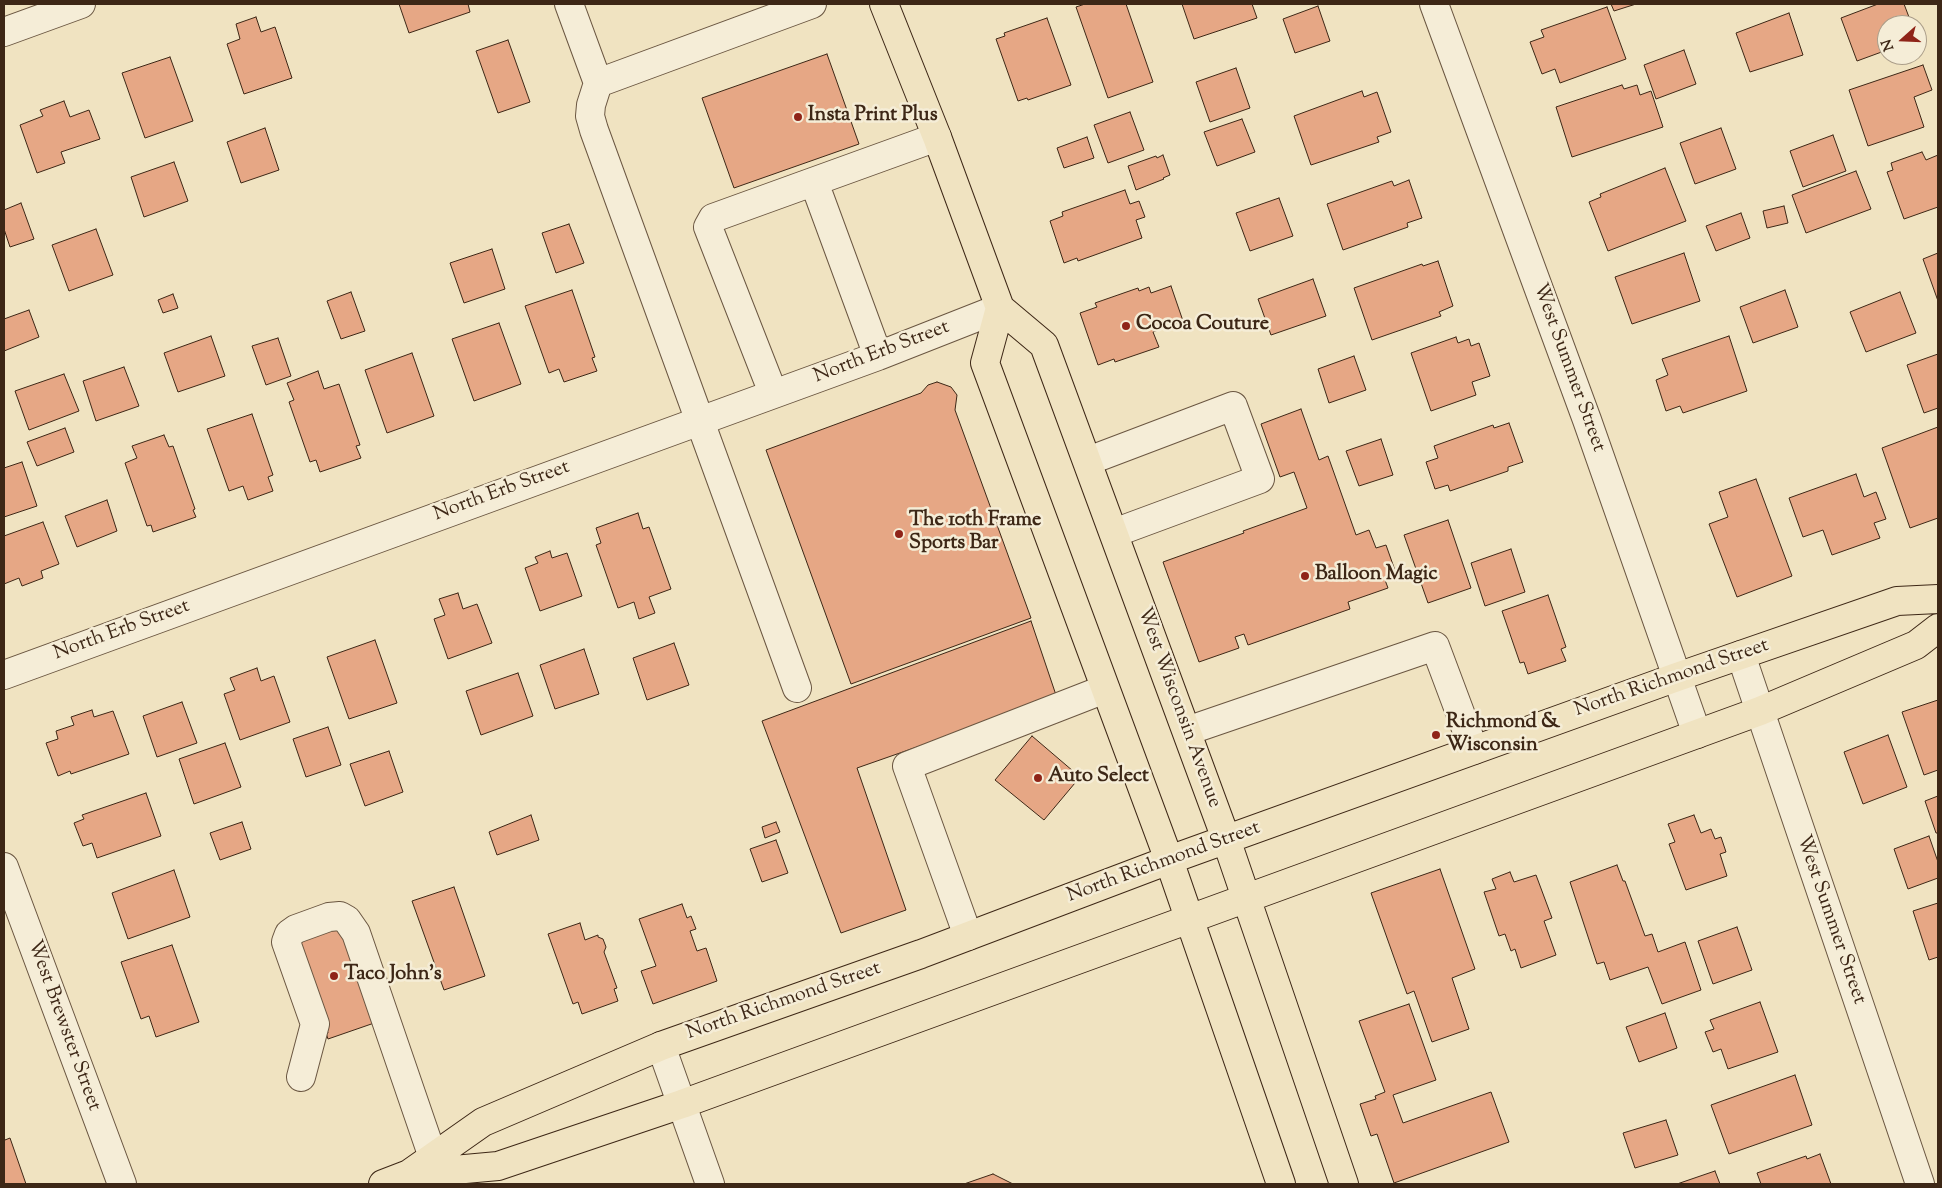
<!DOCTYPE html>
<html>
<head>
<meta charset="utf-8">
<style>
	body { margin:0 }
	#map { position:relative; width:1942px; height:1188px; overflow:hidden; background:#f0e3c1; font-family:"Sorts Mill Goudy",serif }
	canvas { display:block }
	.frame { position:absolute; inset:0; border:5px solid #3d2716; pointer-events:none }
	.north { position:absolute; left:1877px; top:15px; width:50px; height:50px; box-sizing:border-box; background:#f5edd7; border:1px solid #ab9e8a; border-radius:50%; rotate:250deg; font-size:14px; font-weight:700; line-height:20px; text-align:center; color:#3d2716 }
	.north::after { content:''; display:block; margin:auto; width:18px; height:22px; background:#8f2418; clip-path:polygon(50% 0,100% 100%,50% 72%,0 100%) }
</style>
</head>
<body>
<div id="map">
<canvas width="1942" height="1188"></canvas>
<div class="frame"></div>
<div class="north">N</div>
</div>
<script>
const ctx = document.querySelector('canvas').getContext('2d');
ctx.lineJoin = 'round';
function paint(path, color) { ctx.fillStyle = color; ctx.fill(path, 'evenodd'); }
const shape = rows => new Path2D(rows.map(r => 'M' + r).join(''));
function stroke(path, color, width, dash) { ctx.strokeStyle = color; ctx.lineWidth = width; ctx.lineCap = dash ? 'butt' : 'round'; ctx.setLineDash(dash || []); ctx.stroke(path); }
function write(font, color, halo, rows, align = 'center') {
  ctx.font = font + ' "Sorts Mill Goudy",serif'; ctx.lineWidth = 5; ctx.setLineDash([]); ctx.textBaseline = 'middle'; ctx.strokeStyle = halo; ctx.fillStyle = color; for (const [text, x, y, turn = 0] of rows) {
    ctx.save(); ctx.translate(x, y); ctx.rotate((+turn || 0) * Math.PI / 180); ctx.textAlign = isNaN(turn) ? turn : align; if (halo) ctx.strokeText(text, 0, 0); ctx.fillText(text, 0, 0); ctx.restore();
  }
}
const building = shape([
	[399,4,468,4,470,12,409,33,399,4],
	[1085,4,1126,4,1153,82,1108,98,1076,7,1085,4],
	[1182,4,1252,4,1257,18,1194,39,1182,4],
	[1611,4,1636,4,1614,11,1611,4],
	[1878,4,1904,4,1912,25,1887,25,1887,50,1857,61,1841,18,1878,4],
	[1318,6,1330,41,1295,53,1283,19,1318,6],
	[1607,7,1626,59,1560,83,1555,69,1542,74,1530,42,1544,37,1541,30,1607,7],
	[1789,13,1803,55,1750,72,1736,33,1789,13],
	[256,17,261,32,275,27,292,78,244,94,227,44,240,39,236,24,256,17],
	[1047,18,1071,85,1028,100,1027,98,1018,101,996,39,1005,36,1004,33,1047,18],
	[508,40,530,102,498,113,476,51,508,40],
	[1684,50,1696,84,1656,99,1644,65,1684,50],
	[827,54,859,144,734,188,702,98,827,54],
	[170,57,193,121,145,138,122,73,170,57],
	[1923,65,1932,90,1914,97,1924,127,1868,146,1849,90,1923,65],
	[1236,68,1250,108,1210,122,1196,82,1236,68],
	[1622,85,1624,89,1637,85,1640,95,1651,91,1663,127,1572,157,1556,107,1622,85],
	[1362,91,1364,97,1377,92,1391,132,1377,137,1379,142,1311,165,1294,116,1362,91],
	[64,101,70,117,89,110,100,139,61,152,65,163,37,173,20,125,43,116,40,110,64,101],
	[1130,112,1144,150,1108,163,1094,125,1130,112],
	[1242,119,1255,152,1217,166,1204,132,1242,119],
	[265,128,279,170,241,183,227,142,265,128],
	[1721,128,1736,169,1695,184,1680,143,1721,128],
	[1833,135,1846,171,1803,187,1790,151,1833,135],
	[1087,137,1094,158,1064,168,1057,148,1087,137],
	[1922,152,1926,160,1938,155,1938,207,1904,219,1887,172,1893,170,1891,163,1922,152],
	[1163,155,1170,175,1163,178,1164,179,1136,190,1128,166,1156,156,1157,158,1163,155],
	[174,162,188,201,144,217,131,177,174,162],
	[1665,168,1686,221,1608,251,1589,202,1601,197,1600,194,1665,168],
	[1856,171,1871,209,1806,233,1792,195,1856,171],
	[1409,180,1422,218,1407,223,1408,227,1343,250,1327,204,1392,181,1394,186,1409,180],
	[1125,190,1130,204,1139,201,1145,217,1136,220,1142,238,1078,261,1077,258,1064,263,1050,221,1063,216,1062,212,1125,190],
	[1279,198,1293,236,1250,251,1236,213,1279,198],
	[21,203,34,239,10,247,4,229,4,210,21,203],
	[1784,206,1788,223,1767,228,1763,211,1784,206],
	[1741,213,1750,238,1716,251,1706,226,1741,213],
	[569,224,584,263,556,273,542,233,569,224],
	[96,229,113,275,69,291,52,245,96,229],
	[492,249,505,289,464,303,450,263,492,249],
	[1684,253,1700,301,1632,324,1615,277,1684,253],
	[1938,253,1938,301,1923,259,1938,253],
	[1438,261,1453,306,1439,312,1441,316,1372,340,1354,288,1422,264,1423,266,1438,261],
	[1313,279,1326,316,1271,335,1258,299,1313,279],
	[1171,286,1183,321,1153,332,1159,347,1115,362,1114,359,1098,365,1080,313,1097,307,1095,303,1138,288,1139,291,1149,287,1151,293,1171,286],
	[572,290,595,357,592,358,597,371,564,382,559,369,549,373,525,306,572,290],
	[1785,290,1798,327,1753,343,1740,307,1785,290],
	[351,292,365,331,341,339,327,301,351,292],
	[1900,292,1916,333,1866,352,1850,312,1900,292],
	[173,294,178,308,163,313,158,300,173,294],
	[29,310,39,337,4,351,4,319,29,310],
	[499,323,521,384,474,401,452,339,499,323],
	[211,336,225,376,178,392,164,353,211,336],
	[1729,336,1747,391,1683,413,1680,406,1666,411,1656,380,1668,375,1662,359,1729,336],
	[1456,337,1458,343,1469,339,1471,346,1479,343,1490,376,1472,382,1476,395,1431,411,1411,353,1456,337],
	[278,338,291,376,266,385,252,346,278,338],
	[412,353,434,416,387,433,365,370,412,353],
	[1938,354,1938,408,1924,413,1907,365,1938,354],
	[1354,356,1366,390,1329,403,1318,369,1354,356],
	[124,367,139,406,96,421,83,381,124,367],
	[318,371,324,389,339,384,360,445,356,446,361,458,320,472,316,460,310,462,289,402,294,400,287,383,318,371],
	[64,374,79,411,29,430,15,391,64,374],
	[937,382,951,387,957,395,955,410,1031,618,851,684,766,450,921,393,928,385,937,382],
	[1301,409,1319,460,1328,456,1356,535,1369,530,1376,548,1386,545,1397,576,1385,580,1388,588,1348,602,1350,609,1248,645,1244,634,1235,637,1239,648,1199,662,1163,562,1244,533,1243,531,1307,508,1294,472,1280,477,1261,424,1301,409],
	[252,414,273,475,268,477,273,491,248,500,243,486,229,491,207,429,252,414],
	[1509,423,1523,462,1508,467,1508,471,1450,491,1448,485,1435,489,1426,462,1438,458,1434,446,1493,425,1494,428,1509,423],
	[1938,427,1938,518,1910,528,1882,448,1938,427],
	[65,428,74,452,37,466,27,442,65,428],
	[164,435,169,447,173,446,195,509,193,510,196,517,153,532,151,525,147,526,125,463,137,458,132,446,164,435],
	[1381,439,1393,475,1359,486,1346,451,1381,439],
	[22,462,37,506,4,517,4,468,22,462],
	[1856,474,1864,497,1876,492,1886,519,1874,523,1880,538,1832,555,1823,530,1803,537,1789,498,1856,474],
	[1756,479,1792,576,1737,597,1709,524,1728,517,1719,492,1756,479],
	[107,500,117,531,77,547,65,516,107,500],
	[638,513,643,529,649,527,671,589,649,597,655,613,639,619,634,602,618,608,596,545,601,543,596,528,638,513],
	[1448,520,1471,588,1428,603,1404,535,1448,520],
	[43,522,59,564,41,571,43,578,22,586,19,578,4,584,4,536,43,522],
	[1511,549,1525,592,1485,606,1471,563,1511,549],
	[550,551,552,558,567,553,582,596,540,611,525,568,538,563,535,557,550,551],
	[458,593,463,609,477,604,492,643,448,659,434,619,445,615,439,599,458,593],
	[1548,595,1566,647,1561,649,1566,661,1528,674,1524,662,1520,663,1502,611,1548,595],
	[1031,621,1057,698,857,768,906,910,841,933,762,721,1031,621],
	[375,640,397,703,349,719,327,657,375,640],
	[674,643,689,685,647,700,633,658,674,643],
	[584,649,599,694,555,709,540,665,584,649],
	[257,668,261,681,274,676,290,722,240,740,224,694,235,690,230,678,257,668],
	[518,673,533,716,481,735,466,691,518,673],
	[1938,700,1938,770,1924,775,1902,712,1938,700],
	[182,702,197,743,157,757,143,716,182,702],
	[92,710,94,717,113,711,129,754,71,774,70,771,58,776,46,743,58,739,56,731,74,725,71,717,92,710],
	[328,727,341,765,306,777,293,739,328,727],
	[1888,735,1907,787,1863,804,1844,752,1888,735],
	[1032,736,1080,777,1044,820,995,780,1032,736],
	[225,743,241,787,194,804,179,759,225,743],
	[389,751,403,792,365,806,350,764,389,751],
	[146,793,161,836,97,858,92,843,83,846,74,823,84,819,82,815,146,793],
	[1938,796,1938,833,1936,833,1925,801,1938,796],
	[531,815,539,840,497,855,489,832,531,815],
	[1694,815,1701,833,1711,829,1715,839,1721,837,1726,852,1720,854,1727,876,1686,890,1669,844,1675,842,1668,824,1694,815],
	[242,822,251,849,220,860,210,833,242,822],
	[776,822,780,832,765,838,762,827,776,822],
	[1929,836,1938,862,1938,878,1908,889,1894,849,1929,836],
	[776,840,788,873,762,882,750,849,776,840],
	[1617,865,1623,881,1625,881,1645,936,1652,934,1658,952,1685,942,1701,990,1662,1004,1648,967,1610,980,1604,962,1597,964,1570,882,1617,865],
	[1440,869,1475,969,1452,978,1469,1029,1432,1042,1414,991,1407,994,1371,893,1440,869],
	[174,870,190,917,128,939,112,893,174,870],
	[1510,872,1514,882,1536,875,1552,918,1544,921,1556,955,1521,968,1515,949,1511,951,1505,934,1499,936,1484,892,1496,889,1492,879,1510,872],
	[454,887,485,976,444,990,412,901,454,887],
	[1938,903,1938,957,1929,960,1913,911,1938,903],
	[682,904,687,918,691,916,696,929,690,931,697,951,706,948,717,981,653,1004,641,971,656,966,639,919,682,904],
	[580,923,585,940,598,935,598,937,603,939,606,947,604,952,617,988,614,989,618,1001,582,1014,578,1002,573,1004,548,934,580,923],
	[342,924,380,1021,328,1039,326,1033,328,1033,295,941,342,924],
	[1737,927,1752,970,1713,984,1698,941,1737,927],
	[172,945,199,1022,156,1037,149,1016,141,1019,121,962,172,945],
	[1760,1002,1778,1052,1728,1069,1721,1049,1713,1052,1705,1032,1714,1029,1710,1020,1760,1002],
	[1409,1004,1436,1080,1393,1095,1403,1123,1491,1092,1509,1142,1394,1183,1377,1134,1371,1136,1360,1104,1376,1099,1375,1096,1385,1092,1359,1021,1409,1004],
	[1665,1013,1677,1048,1639,1062,1626,1027,1665,1013],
	[1795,1075,1812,1125,1729,1154,1711,1105,1795,1075],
	[1666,1120,1678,1155,1635,1168,1623,1133,1666,1120],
	[4,1138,5,1140,10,1138,26,1184,4,1184,4,1138],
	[1820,1154,1831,1184,1761,1184,1757,1173,1806,1156,1807,1159,1820,1154],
	[1715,1171,1720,1184,1677,1184,1715,1171],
	[993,1174,1013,1184,964,1184,993,1174]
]);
const minor = shape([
	[569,4,598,83,812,4],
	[1434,4,1587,420,1697,734],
	[4,32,81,4],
	[598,83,591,105,590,116,594,130,797,688],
	[814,182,878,356],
	[773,393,708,227,713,218,937,137],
	[1088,461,1233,406,1260,479,1114,533],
	[1741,655,1920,1184],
	[4,675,878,356,1000,308],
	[1187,731,1435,646,1474,750],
	[4,867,122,1184],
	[968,936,907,766,1105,689],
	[661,1046,710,1184],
	[301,1077,315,1024,286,942,289,934,296,929,329,917,340,916,347,920,356,933,438,1172]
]);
const major = shape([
	[884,4,937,137,1000,308,1044,345,1226,839,1344,1184],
	[1000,308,985,363,1169,860,1281,1184],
	[410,1174,498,1166,682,1104,1760,711,1916,645,1938,628],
	[383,1184,409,1174,483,1122,661,1046,921,954,1169,860,1677,677,1897,601,1938,599]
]);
const markers = [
	[798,117,5,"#8f2418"],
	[1126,326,5,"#8f2418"],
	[899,534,5,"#8f2418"],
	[1305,576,5,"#8f2418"],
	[1436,735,5,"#8f2418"],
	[1038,778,5,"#8f2418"],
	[334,976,5,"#8f2418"]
];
const poiNames = [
	["Insta Print Plus",808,117],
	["Cocoa Couture",1136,326],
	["The 10th Frame",909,522],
	["Sports Bar",909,545],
	["Balloon Magic",1315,576],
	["Richmond &",1446,724],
	["Wisconsin",1446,747],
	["Auto Select",1048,778],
	["Taco John's",344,976]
];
const streetNames = [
	["North Erb Street",882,353,-21],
	["West Summer Street",1568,368,70],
	["North Erb Street",502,492,-20],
	["North Erb Street",122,631,-20],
	["North Richmond Street",1672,679,-19],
	["West Wisconsin Avenue",1178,708,70],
	["North Richmond Street",1164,863,-20],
	["West Summer Street",1830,920,71],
	["North Richmond Street",784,1002,-19],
	["West Brewster Street",63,1026,70]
];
paint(building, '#e6a785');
stroke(building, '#3d2716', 1);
stroke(minor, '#6a5641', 30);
stroke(major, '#3d2716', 30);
stroke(minor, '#f5edd7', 28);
stroke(major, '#f0e3c1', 28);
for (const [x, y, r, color] of markers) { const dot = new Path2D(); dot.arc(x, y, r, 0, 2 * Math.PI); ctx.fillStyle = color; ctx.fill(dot); stroke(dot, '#f5edd7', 2); }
write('bold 20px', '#3d2716', '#f5edd7', poiNames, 'left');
write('20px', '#3d2716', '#f5edd7', streetNames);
</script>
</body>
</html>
